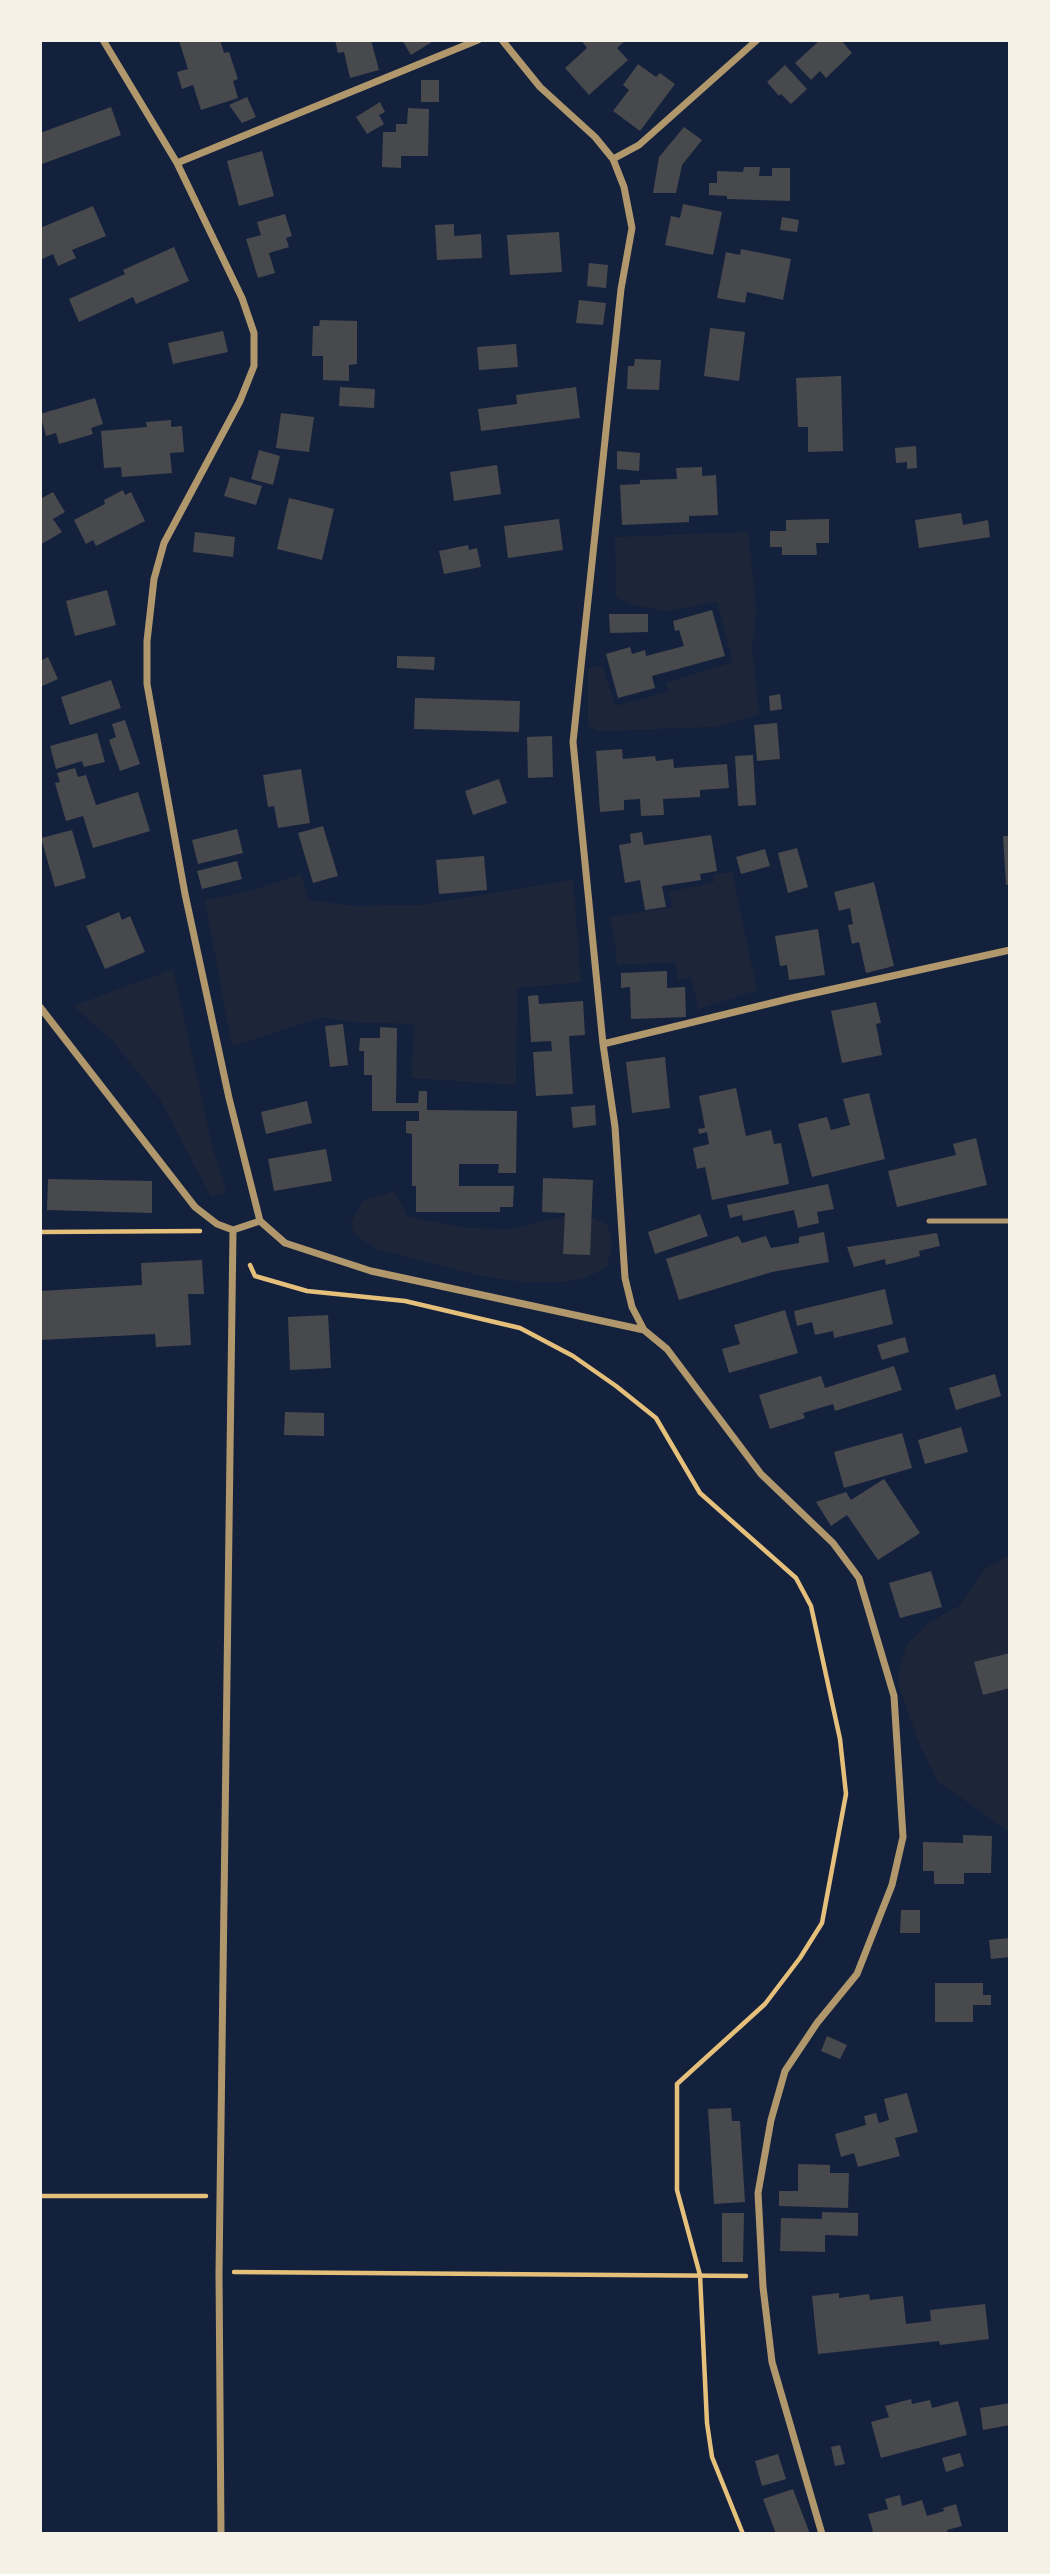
<!DOCTYPE html>
<html>
<head>
<meta charset="utf-8">
<style>
	body { margin:0 }
	#map { position:relative; width:1050px; height:2574px; overflow:hidden; background:#14213d; font-family:"DejaVu Sans",sans-serif }
	canvas { display:block }
	.frame { position:absolute; inset:0; border:42px solid #f6f1e7; pointer-events:none }
</style>
</head>
<body>
<div id="map">
<canvas width="1050" height="2574"></canvas>
<div class="frame"></div>
</div>
<script>
const ctx = document.querySelector('canvas').getContext('2d');
ctx.lineJoin = 'round';
function paint(path, color) { ctx.fillStyle = color; ctx.fill(path, 'evenodd'); }
const shape = rows => new Path2D(rows.map(r => 'M' + r).join(''));
function stroke(path, color, width, dash) { ctx.strokeStyle = color; ctx.lineWidth = width; ctx.lineCap = dash ? 'butt' : 'round'; ctx.setLineDash(dash || []); ctx.stroke(path); }
const green = shape([
	[748,532,756,608,752,648,759,715,715,727,600,731,588,726,588,668,603,666,615,706,668,692,666,683,733,662,717,602,665,611,632,605,616,596,615,537],
	[732,872,757,990,699,1009,691,977,678,980,675,962,617,965,614,932,609,917,673,907,669,892,714,882,713,875],
	[301,874,308,900,355,906,420,905,573,880,581,982,517,988,516,1085,411,1078,415,1024,351,1022,324,1017,232,1046,205,900,249,891],
	[173,969,212,1146,226,1192,211,1197,161,1101,112,1040,73,1006],
	[394,1191,408,1217,468,1228,512,1229,581,1212,608,1225,612,1244,607,1267,587,1277,562,1282,524,1282,482,1276,377,1249,355,1235,351,1222,363,1201],
	[1010,1555,1010,1846,1007,1830,938,1782,918,1740,897,1681,906,1646,928,1623,959,1606,986,1568]
]);
const building = shape([
	[220,40,224,53,229,52,238,79,233,81,238,98,201,110,193,85,182,89,177,72,188,69,179,41],
	[335,40,371,40,379,70,350,78,344,52,338,53],
	[402,40,435,40,411,55],
	[581,40,626,40,617,48,628,60,589,95,565,68,587,48],
	[820,40,841,40,852,53,826,78,820,71,811,80,795,63],
	[638,64,656,77,660,73,675,84,640,131,613,111,629,90,623,85],
	[785,65,807,89,791,104,781,94,779,96,767,82],
	[421,80,439,80,439,102,421,102],
	[247,97,256,117,242,123,229,105],
	[380,102,385,112,379,115,384,124,367,134,356,117],
	[111,107,121,135,42,164,40,133],
	[408,108,429,109,428,156,401,156,401,168,382,167,383,132,396,132,396,124,407,124],
	[684,127,702,140,682,165,676,193,653,193,659,157],
	[262,151,274,196,239,206,227,161],
	[744,167,760,167,759,176,772,176,772,168,790,168,790,201,727,199,727,196,709,195,709,183,717,183,717,171,743,172],
	[683,204,722,212,713,255,665,245,671,216,680,218],
	[93,206,106,236,72,250,76,258,58,266,53,254,40,260,40,228],
	[285,214,292,236,286,238,289,247,269,253,275,273,258,278,246,239,261,235,257,222],
	[782,217,799,220,797,232,780,230],
	[454,224,454,236,481,234,482,258,437,260,435,225],
	[559,232,562,272,510,275,507,235],
	[174,247,189,281,136,304,133,297,79,322,69,299,125,274,123,270],
	[741,249,791,259,783,300,747,292,745,303,717,298,726,252,740,255],
	[589,263,608,265,606,288,587,286],
	[579,300,606,303,603,325,576,323],
	[320,320,357,321,357,364,349,365,349,381,323,380,323,356,312,356,313,326,319,326],
	[710,328,745,332,739,381,704,376],
	[223,331,228,352,173,364,168,343],
	[516,344,518,367,479,370,477,347],
	[635,359,661,360,659,390,627,389,628,366,634,366],
	[841,376,843,451,808,452,808,427,798,427,796,378],
	[340,387,375,389,374,408,339,406],
	[576,387,580,418,481,431,478,409,517,404,516,395],
	[95,398,103,424,91,428,93,434,59,444,56,433,46,436,40,414],
	[281,413,314,417,309,452,276,448],
	[171,420,171,427,182,426,184,452,170,453,172,473,122,477,121,467,104,468,101,431,147,427,146,422],
	[916,446,917,468,907,469,907,462,896,463,895,448],
	[259,450,280,456,273,485,251,479],
	[617,451,640,453,639,471,617,469],
	[497,465,501,494,454,501,450,472],
	[702,467,702,476,716,475,718,515,689,516,689,522,622,525,620,485,640,484,640,480,677,479,676,468],
	[230,477,262,486,256,505,224,496],
	[123,490,125,495,131,492,145,521,96,546,93,540,86,544,74,520,105,504,104,500],
	[53,492,65,512,53,519,62,532,40,545,40,499],
	[289,498,334,509,322,560,277,549],
	[961,513,963,525,988,520,990,537,919,548,915,520],
	[559,519,563,550,508,558,504,526],
	[829,519,829,543,816,543,817,555,782,555,782,547,770,547,770,531,786,531,786,520],
	[195,532,235,537,233,557,193,552],
	[468,545,469,550,477,548,481,567,444,574,439,551],
	[107,590,116,625,75,636,66,601],
	[712,610,725,656,652,676,655,688,618,698,606,654,630,647,632,654,645,650,646,656,684,646,679,630,675,631,673,621],
	[609,614,648,614,648,632,610,633],
	[397,656,435,657,434,670,397,668],
	[48,657,58,679,40,687,40,661],
	[111,680,121,708,70,725,61,697],
	[780,694,782,709,770,711,769,696],
	[415,698,520,701,519,732,414,729],
	[125,720,140,764,120,771,109,740,116,737,112,724],
	[777,723,780,759,757,761,754,725],
	[97,733,105,762,84,767,82,761,56,769,50,746],
	[552,736,553,777,528,778,527,737],
	[622,749,623,759,655,756,656,761,673,759,674,768,727,764,729,788,700,790,700,797,663,799,664,815,641,816,640,799,624,800,624,810,600,812,596,751],
	[753,755,756,805,738,806,735,756],
	[75,768,78,777,86,775,96,805,138,792,150,831,93,848,83,816,66,821,55,783,60,782,57,773],
	[301,769,310,823,278,828,274,806,268,807,263,775],
	[499,779,507,803,473,815,465,791],
	[323,826,338,876,313,883,298,833],
	[237,829,243,853,198,864,192,840],
	[72,830,86,878,55,887,41,838],
	[642,832,644,845,711,835,717,871,700,874,701,880,662,886,666,907,645,910,640,880,625,883,619,845,631,843,630,834],
	[1003,836,1010,836,1010,884,1006,885],
	[797,848,808,887,788,893,778,853],
	[765,849,770,866,741,874,736,857],
	[484,856,487,890,439,894,436,860],
	[237,861,242,879,202,889,197,871],
	[874,882,894,966,866,973,859,942,852,944,848,925,853,924,850,908,839,911,834,892],
	[119,912,122,920,130,916,145,952,105,969,86,926],
	[818,929,825,975,789,980,787,965,780,966,775,936],
	[667,971,667,988,685,987,686,1017,631,1019,630,987,621,988,621,973],
	[538,995,539,1004,583,1001,585,1035,569,1036,573,1094,536,1096,533,1052,552,1051,551,1041,531,1042,528,996],
	[876,1002,881,1023,876,1024,882,1055,842,1063,831,1011],
	[343,1024,348,1065,330,1067,325,1026],
	[380,1027,397,1028,396,1103,418,1103,419,1091,427,1091,427,1110,517,1111,516,1173,498,1173,499,1164,459,1164,459,1186,514,1186,513,1207,500,1207,500,1212,416,1212,416,1186,412,1186,412,1134,406,1133,406,1121,419,1121,419,1111,372,1111,372,1075,364,1075,364,1051,359,1051,360,1038,380,1038],
	[665,1057,670,1108,632,1113,626,1062],
	[736,1088,746,1136,771,1130,774,1144,781,1143,789,1184,712,1200,705,1167,697,1169,693,1148,709,1144,707,1132,699,1134,698,1129,705,1128,699,1096],
	[869,1093,885,1159,812,1177,798,1124,827,1117,831,1130,850,1125,843,1099],
	[307,1101,312,1123,266,1134,261,1112],
	[595,1105,596,1125,573,1128,571,1107],
	[976,1138,987,1185,897,1207,888,1171,956,1155,953,1144],
	[326,1149,332,1181,274,1191,268,1159],
	[543,1178,593,1180,590,1255,563,1254,565,1213,542,1212],
	[48,1179,152,1181,152,1213,47,1210],
	[828,1184,834,1209,817,1212,819,1223,798,1228,794,1210,743,1221,742,1215,730,1218,727,1205],
	[700,1214,708,1236,655,1254,648,1232],
	[824,1232,829,1262,772,1272,679,1300,666,1259,738,1236,742,1243,766,1236,771,1248,799,1243,799,1237],
	[937,1233,940,1246,919,1251,920,1256,886,1265,885,1259,854,1267,847,1247],
	[202,1260,204,1294,188,1294,191,1345,156,1347,155,1334,40,1340,40,1291,142,1285,141,1263],
	[885,1289,893,1324,834,1338,833,1331,815,1335,812,1322,797,1326,794,1311],
	[785,1310,798,1353,729,1373,722,1349,740,1344,734,1325],
	[328,1315,331,1368,290,1370,288,1317],
	[905,1337,909,1352,882,1360,877,1345],
	[894,1366,902,1390,835,1411,833,1404,803,1413,805,1418,770,1429,759,1395,821,1376,825,1388],
	[995,1374,1001,1396,956,1410,949,1388],
	[285,1412,324,1413,324,1436,284,1435],
	[961,1427,968,1452,925,1464,918,1440],
	[902,1433,912,1468,844,1488,834,1452],
	[884,1479,920,1533,878,1560,847,1515,831,1526,816,1502,846,1492,851,1500],
	[931,1571,942,1607,900,1618,889,1583],
	[1010,1653,1010,1688,983,1695,974,1662],
	[963,1835,992,1836,991,1873,964,1873,964,1884,934,1884,934,1871,923,1871,923,1842,963,1843],
	[901,1910,920,1910,920,1933,900,1933],
	[1010,1938,1010,1957,991,1959,989,1940],
	[935,1983,983,1983,983,1995,991,1995,991,2005,973,2005,973,2022,935,2022],
	[827,2036,847,2045,840,2059,821,2051],
	[907,2093,918,2132,895,2138,900,2156,858,2167,854,2153,841,2157,835,2134,866,2125,864,2116,876,2113,879,2123,889,2120,884,2099],
	[731,2108,732,2121,740,2121,745,2202,714,2204,708,2109],
	[798,2164,830,2165,830,2173,849,2173,848,2208,779,2206,779,2191,798,2191],
	[822,2212,858,2213,858,2236,825,2235,825,2252,780,2251,781,2218,822,2219],
	[722,2213,744,2213,743,2262,722,2262],
	[839,2293,839,2298,869,2294,870,2300,903,2296,906,2324,931,2321,930,2310,985,2304,989,2339,940,2345,939,2341,818,2354,812,2296],
	[911,2399,912,2404,930,2400,932,2408,958,2401,967,2435,881,2458,871,2422,889,2417,885,2406],
	[1010,2403,1010,2425,983,2430,980,2408],
	[840,2445,845,2464,835,2466,831,2447],
	[960,2453,964,2466,946,2472,942,2458],
	[778,2454,786,2479,762,2486,755,2461],
	[793,2489,810,2534,776,2534,763,2499],
	[900,2495,902,2506,922,2500,927,2516,944,2511,943,2508,956,2504,962,2526,947,2530,948,2534,866,2534,873,2531,868,2514,888,2509,885,2499]
]);
const path = shape([
	[40,1232,200,1231],
	[250,1265,255,1276,307,1291,405,1301,520,1328,573,1356,616,1386,656,1418,700,1493,796,1578,811,1606,840,1739,846,1794,822,1923,800,1958,765,2004,677,2084,677,2190,700,2275,707,2423,712,2457,743,2534],
	[40,2196,206,2196],
	[234,2272,746,2276]
]);
const service = shape([
	[929,1221,1010,1221]
]);
const minor = shape([
	[103,40,177,163,242,298,254,333,254,366,240,401,164,543,154,579,147,641,147,684,185,894,229,1098,260,1221,285,1243,371,1271,644,1330],
	[502,40,540,87,595,137,613,159,624,187,632,228,621,289,573,742,603,1044,615,1127,625,1278,632,1307,644,1330,667,1349,761,1474,833,1543,859,1578,894,1696,903,1837,892,1885,857,1974,817,2023,785,2071,771,2120,758,2193,763,2287,772,2362,822,2534],
	[613,159,639,145,757,40],
	[177,163,478,40],
	[40,1007,195,1207,217,1224,233,1230,260,1221],
	[603,1044,792,998,1010,950],
	[221,2534,219,2272,233,1230]
]);
paint(green, '#1d2539');
paint(building, '#48494c');
stroke(path, '#e5c07b', 4.5);
stroke(service, '#b1986c', 5);
stroke(minor, '#b1986c', 7);
</script>
</body>
</html>
